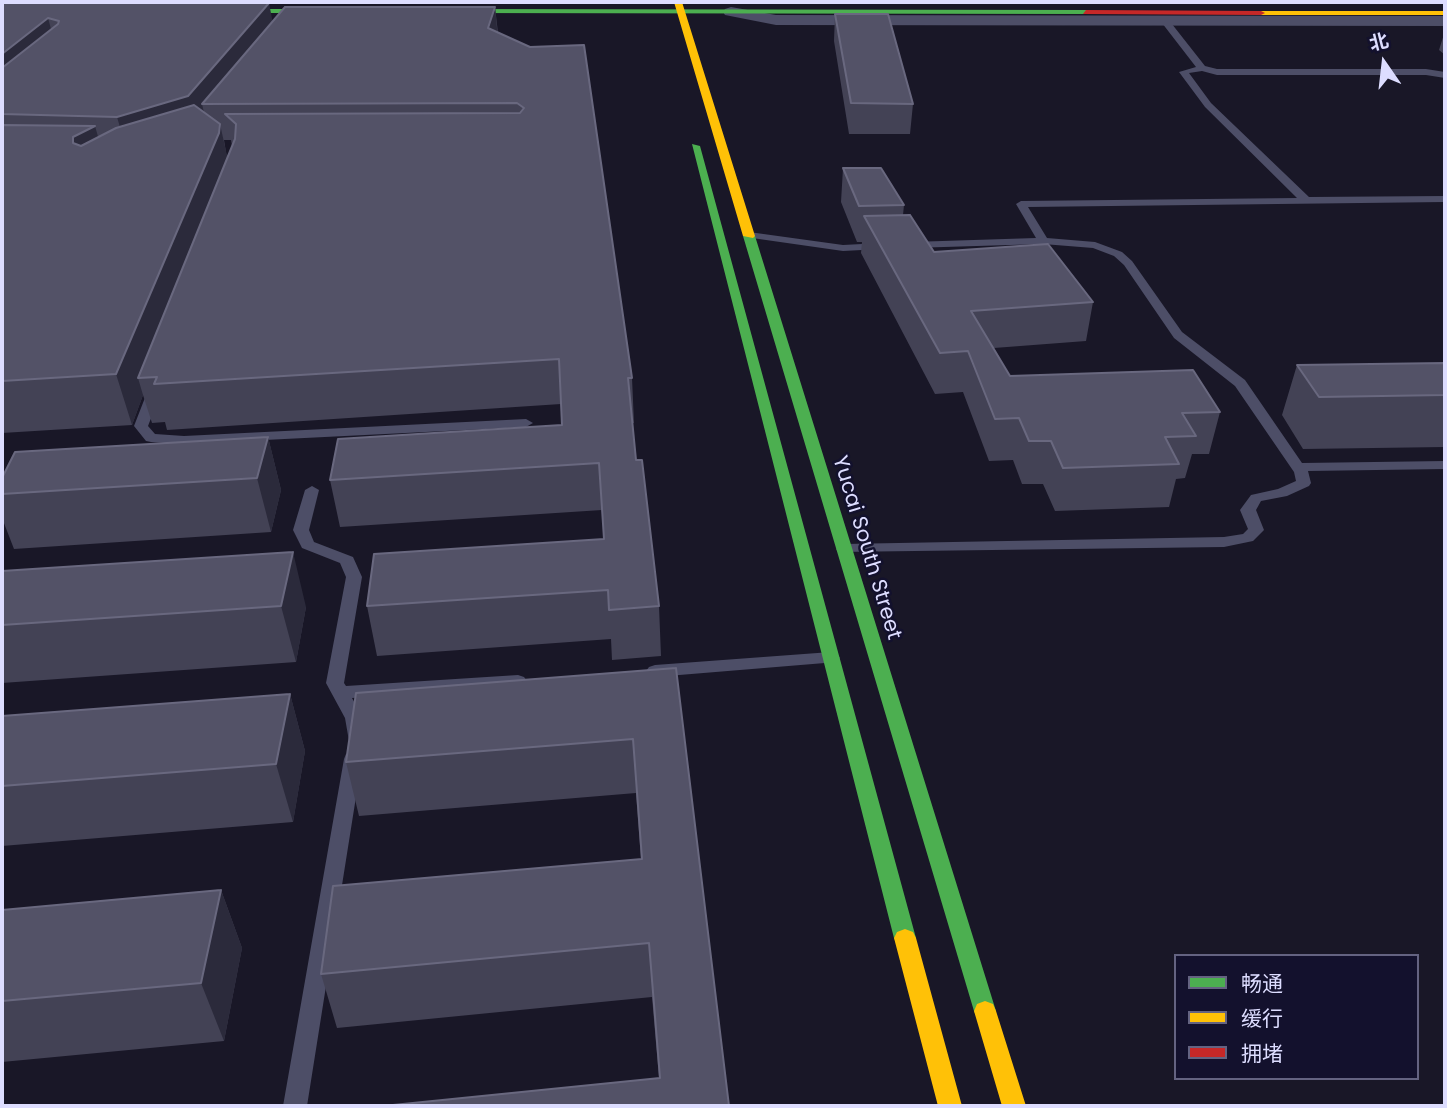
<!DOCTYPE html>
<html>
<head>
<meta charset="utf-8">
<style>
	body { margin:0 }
	#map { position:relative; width:1447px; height:1108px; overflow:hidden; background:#191727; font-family:Poppins,"Noto Sans SC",sans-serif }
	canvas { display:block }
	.frame { position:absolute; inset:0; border:4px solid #ddf; pointer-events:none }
	.legend { position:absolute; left:1174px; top:954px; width:245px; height:126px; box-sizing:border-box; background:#13112d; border:2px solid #646381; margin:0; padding:9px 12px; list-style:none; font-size:21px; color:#ddf }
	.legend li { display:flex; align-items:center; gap:14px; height:35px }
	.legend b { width:35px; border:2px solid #646381 }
	.north { position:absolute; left:1349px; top:28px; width:70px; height:70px; -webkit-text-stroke:5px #13112d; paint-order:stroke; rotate:346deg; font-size:19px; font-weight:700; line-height:28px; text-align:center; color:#ddf }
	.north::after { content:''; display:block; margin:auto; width:24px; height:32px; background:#ddf; clip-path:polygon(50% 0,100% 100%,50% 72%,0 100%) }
</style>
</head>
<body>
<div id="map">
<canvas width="1447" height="1108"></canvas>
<div class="frame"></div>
<ul class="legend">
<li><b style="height:9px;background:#4caf50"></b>畅通</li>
<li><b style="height:9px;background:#ffc107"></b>缓行</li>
<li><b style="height:9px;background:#c62828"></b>拥堵</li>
</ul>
<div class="north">北</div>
</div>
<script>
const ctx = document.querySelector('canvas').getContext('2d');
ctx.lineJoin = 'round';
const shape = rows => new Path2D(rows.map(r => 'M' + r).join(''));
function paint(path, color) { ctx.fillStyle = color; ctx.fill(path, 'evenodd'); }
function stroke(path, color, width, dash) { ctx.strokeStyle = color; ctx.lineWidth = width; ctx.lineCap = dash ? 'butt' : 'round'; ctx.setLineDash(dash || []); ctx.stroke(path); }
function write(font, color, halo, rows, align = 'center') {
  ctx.font = font + ' Poppins,sans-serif'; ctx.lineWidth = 5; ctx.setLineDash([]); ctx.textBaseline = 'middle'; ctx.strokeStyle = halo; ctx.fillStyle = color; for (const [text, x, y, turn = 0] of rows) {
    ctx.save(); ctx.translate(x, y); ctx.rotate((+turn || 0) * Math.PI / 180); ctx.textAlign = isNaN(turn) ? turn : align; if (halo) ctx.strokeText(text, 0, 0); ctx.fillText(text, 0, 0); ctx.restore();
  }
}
const lane = shape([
	[1162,19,1168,19,1205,66,1217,69,1426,69,1445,72,1445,78,1426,75,1217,75,1202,71,1189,73,1211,103,1309,197,1445,196,1445,202,1028,207,1047,238,1095,242,1122,252,1132,261,1182,332,1245,380,1302,463,1445,461,1445,469,1308,471,1311,483,1309,486,1287,496,1261,501,1256,510,1264,530,1253,541,1224,547,838,552,836,549,844,544,1224,537,1243,534,1248,529,1240,510,1251,495,1278,489,1296,481,1294,472,1235,386,1174,338,1124,265,1114,256,1093,248,1043,244,911,248,905,245,911,242,1036,238,1016,204,1021,201,1297,198,1205,107,1179,72,1196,67,1162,23,1162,19],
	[749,232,843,245,881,243,887,246,881,249,843,251,745,237,745,233,749,232],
	[155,386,162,390,148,426,155,434,184,436,526,419,533,423,526,427,184,444,151,442,146,441,134,426,148,390,155,386],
	[312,486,319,490,309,530,314,542,353,557,362,577,344,683,346,686,518,675,524,677,527,681,524,685,352,698,363,718,365,736,363,741,356,743,349,741,345,718,326,683,346,577,340,563,302,548,293,530,305,490,312,486],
	[831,652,837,654,840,658,837,662,655,677,649,675,646,671,649,667,655,665,831,652],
	[353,752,360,754,362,759,307,1106,283,1106,344,759,346,754,353,752]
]);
const street = shape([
	[731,7,776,15,1445,16,1445,26,776,25,725,15,723,12,725,9,731,7]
]);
const fast = shape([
	[141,2,247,2,243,4,145,4,141,2],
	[217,9,332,9,336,11,332,13,214,13,217,9],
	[442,9,1086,10,1090,12,1086,14,445,13,442,9],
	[692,144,700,146,916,938,913,944,905,947,897,944,894,938,692,144],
	[745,234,755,236,996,1011,993,1018,985,1021,977,1018,974,1011,743,236,745,234]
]);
const slow = shape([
	[674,2,682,2,755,236,753,238,743,236,674,2],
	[1258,11,1445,11,1445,15,1261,15,1258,11],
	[905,929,913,932,916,938,962,1106,938,1106,894,938,897,932,905,929],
	[985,1001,993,1004,996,1011,1026,1106,1002,1106,974,1011,977,1004,985,1001]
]);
const jam = shape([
	[302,2,474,2,470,4,306,4,302,2],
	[1086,10,1261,11,1265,13,1261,15,1083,14,1086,10]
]);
const wall = shape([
	[2,2,272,21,495,7,498,33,632,378,634,423,632,423,636,460,659,606,661,656,612,660,611,639,377,656,367,606,604,539,602,510,340,527,330,480,562,425,561,404,167,430,165,422,152,423,143,395,132,425,2,433],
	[224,140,231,140,232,146,227,158],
	[835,14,913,104,910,134,849,134,834,41],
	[1445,31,1445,55,1439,50],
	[843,168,904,205,903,215,934,252,1093,302,1086,341,994,348,1010,376,1220,412,1209,454,1192,454,1185,478,1176,479,1169,507,1055,511,1043,484,1022,484,1013,460,989,461,963,392,935,394,861,253,862,242,857,242,841,202],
	[1445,363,1445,447,1303,449,1282,415,1297,365],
	[268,437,281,490,271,532,14,549,2,518,2,478],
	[2,571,306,607,296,662,2,683],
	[676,668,729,1106,659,1078,652,997,337,1028,321,974,641,860,636,793,359,816,346,762],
	[290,694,305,751,293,822,2,846,2,716],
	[221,890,242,948,224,1041,2,1062,2,910]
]);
const shadedWall = shape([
	[269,3,276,39,202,104,207,125,129,158,117,117],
	[495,7,498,39,488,28],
	[48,18,58,55,2,103,2,54],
	[220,124,229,165,138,378,143,395,132,425,116,374],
	[95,126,107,168,73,143,73,137],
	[268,437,281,490,271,532,257,478],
	[293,552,306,607,296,662,281,606],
	[290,694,305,751,293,822,276,764],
	[221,890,242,948,224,1041,201,983]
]);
const building = shape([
	[2,2,269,3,188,96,117,117,2,114,2,68,58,24,59,21,48,18,2,54,2,2],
	[285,7,495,7,488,28,530,47,584,45,632,378,628,378,636,460,642,460,659,606,609,610,608,590,367,606,374,554,604,539,599,463,330,480,338,439,562,425,559,359,154,384,157,377,138,378,235,139,236,124,225,114,520,113,524,108,517,103,202,104,285,7],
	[835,14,888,14,913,104,851,103,835,14],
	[194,105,220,124,219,133,116,374,2,381,2,125,95,126,73,137,73,143,81,146,116,128,194,105],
	[843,168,881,168,904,205,859,206,843,168],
	[910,215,934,252,1048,244,1093,302,971,311,1010,376,1193,370,1220,412,1182,413,1196,436,1165,437,1179,464,1063,468,1051,441,1029,441,1019,418,995,419,968,351,940,353,864,216,910,215],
	[1445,363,1445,395,1319,397,1297,365,1445,363],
	[268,437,257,478,2,494,2,478,15,452,268,437],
	[293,552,281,606,2,625,2,571,293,552],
	[676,668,729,1106,383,1106,660,1078,649,943,321,974,333,886,642,859,633,739,346,762,356,693,676,668],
	[290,694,276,764,2,786,2,716,290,694],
	[221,890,201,983,2,1001,2,910,221,890]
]);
const streetNames = [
	["Yucai South Street",866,548,73]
];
paint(lane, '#4d4e67');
paint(street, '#4d4e67');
paint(fast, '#4caf50');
paint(slow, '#ffc107');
paint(jam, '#c62828');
paint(wall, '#434255');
paint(shadedWall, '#2b2a3b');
paint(building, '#535267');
stroke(building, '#69687f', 2);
write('21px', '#ddf', '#13112d', streetNames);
</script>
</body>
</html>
